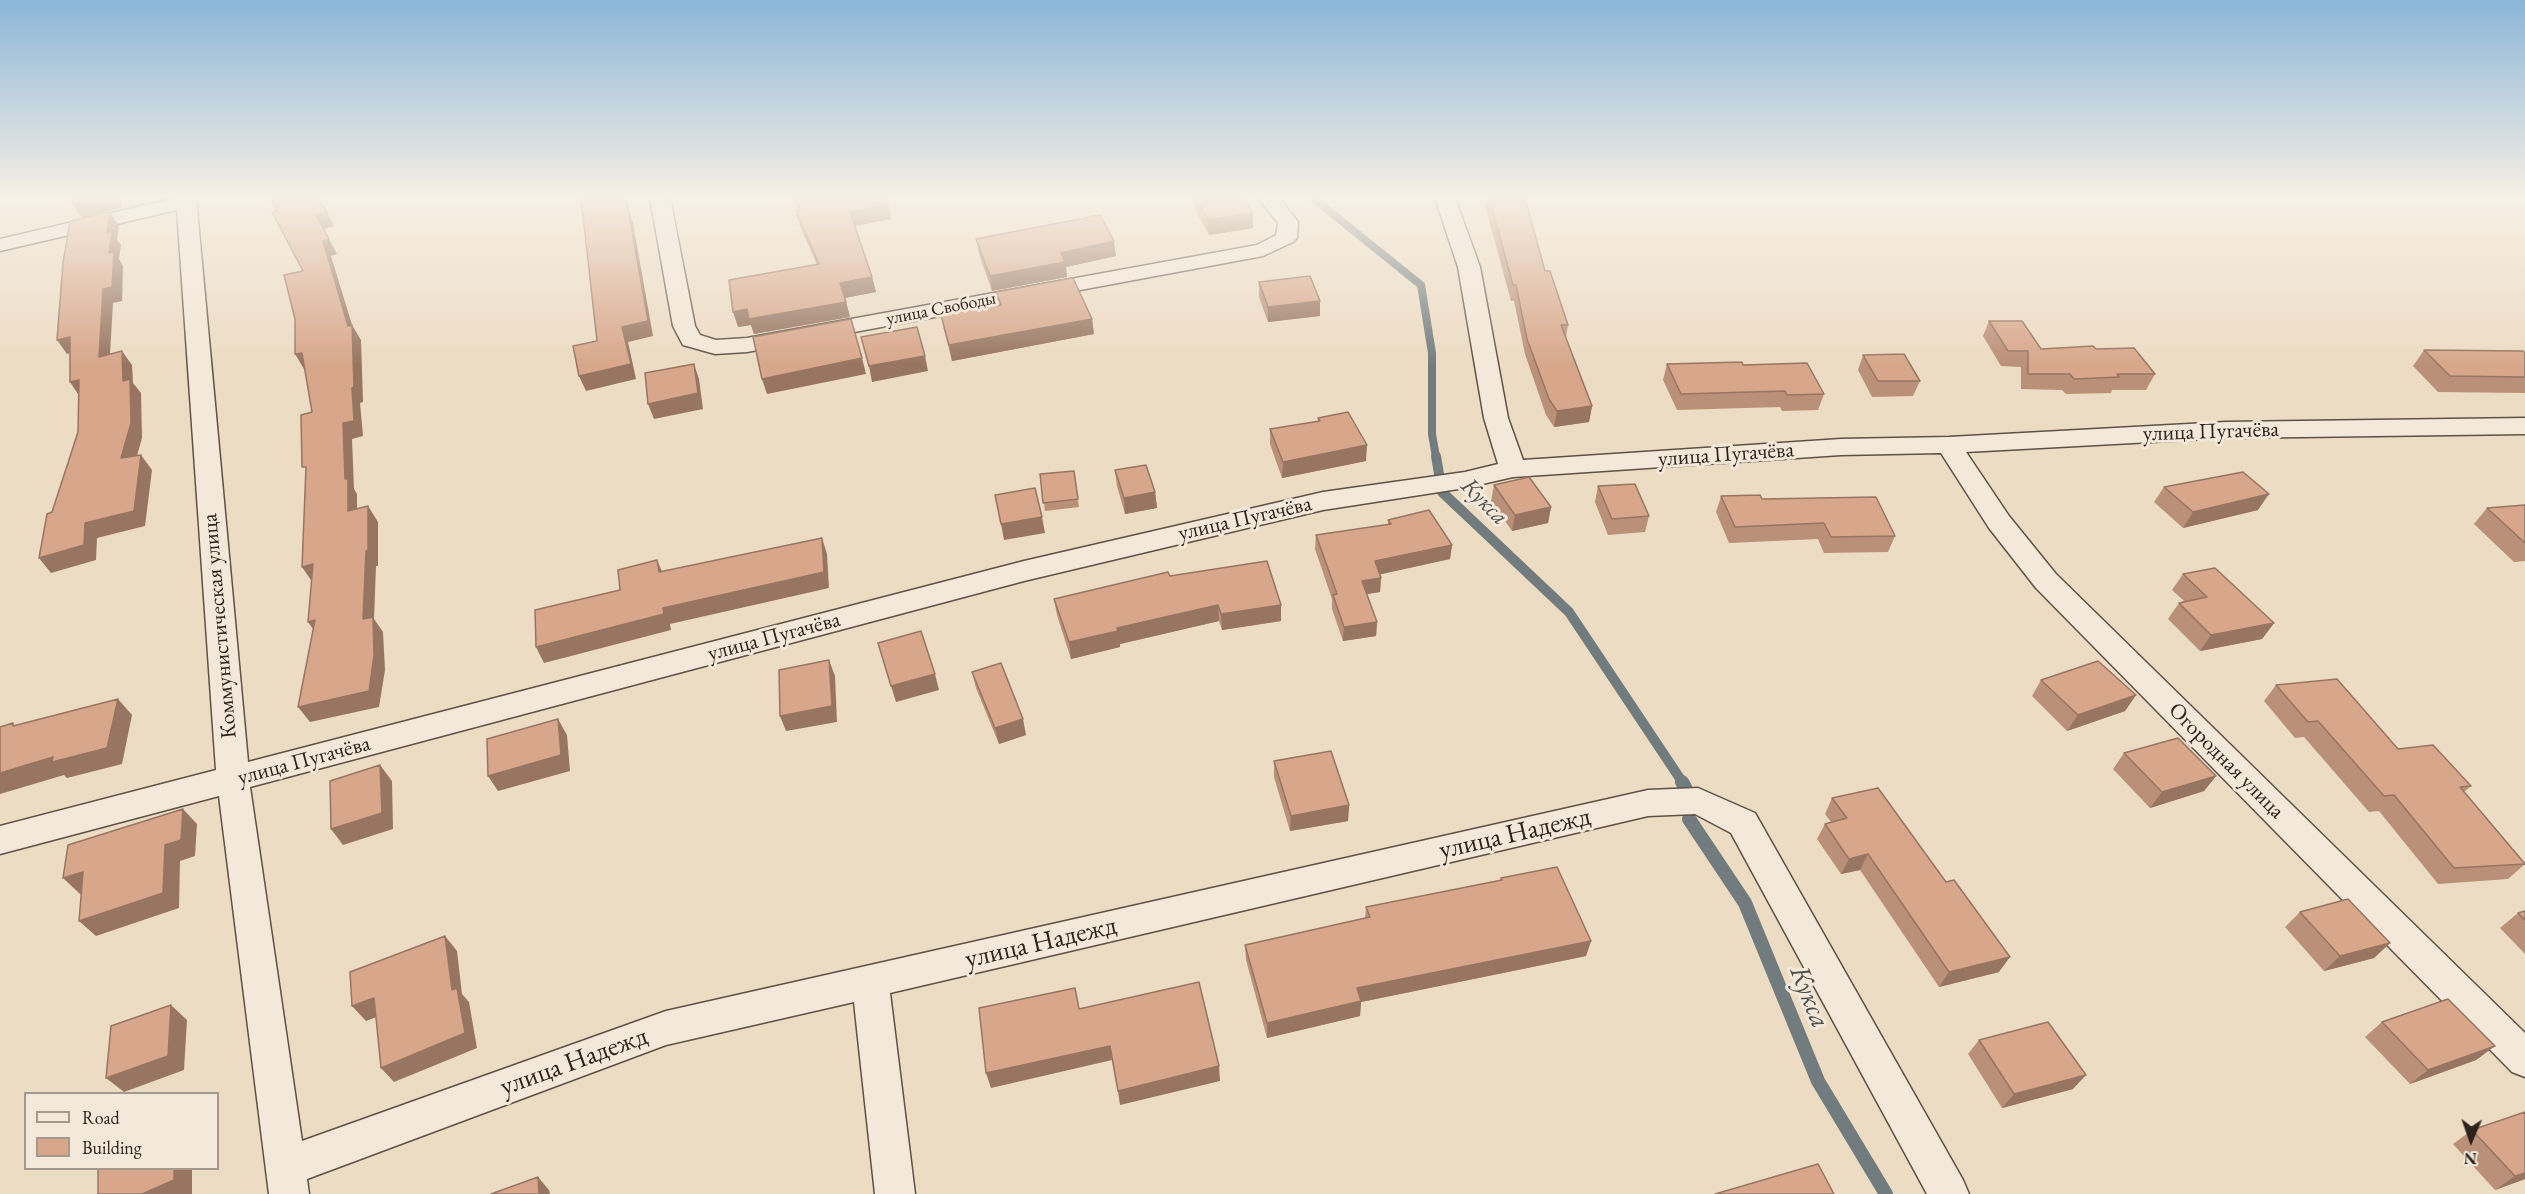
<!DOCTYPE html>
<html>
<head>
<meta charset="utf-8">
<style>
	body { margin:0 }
	#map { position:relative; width:2525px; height:1194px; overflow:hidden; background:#ecdcc4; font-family:"EB Garamond",serif }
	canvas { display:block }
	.legend { position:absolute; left:24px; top:1092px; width:195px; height:78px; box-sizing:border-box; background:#f3e8d9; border:2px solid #a4998d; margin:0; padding:8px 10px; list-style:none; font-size:18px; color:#2e231c }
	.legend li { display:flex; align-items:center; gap:12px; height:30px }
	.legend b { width:30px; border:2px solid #a4998d }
	.north { position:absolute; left:2441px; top:1110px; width:60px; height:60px; -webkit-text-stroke:4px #f3e8d9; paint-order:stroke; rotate:182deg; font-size:16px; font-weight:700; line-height:24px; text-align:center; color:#2e231c }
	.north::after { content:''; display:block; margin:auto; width:21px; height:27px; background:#2e231c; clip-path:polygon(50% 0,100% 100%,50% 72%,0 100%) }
</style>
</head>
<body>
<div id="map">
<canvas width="2525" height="1194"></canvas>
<ul class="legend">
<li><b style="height:8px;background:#f3e8d9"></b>Road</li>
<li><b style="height:16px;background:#d8a78b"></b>Building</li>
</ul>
<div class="north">N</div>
</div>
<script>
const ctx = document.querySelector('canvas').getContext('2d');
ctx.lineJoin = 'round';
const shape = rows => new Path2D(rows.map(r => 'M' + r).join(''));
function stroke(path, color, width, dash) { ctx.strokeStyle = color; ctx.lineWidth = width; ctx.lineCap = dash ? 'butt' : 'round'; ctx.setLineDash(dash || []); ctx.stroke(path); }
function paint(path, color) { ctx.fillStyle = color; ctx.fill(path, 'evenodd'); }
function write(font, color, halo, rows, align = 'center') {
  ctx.font = font + ' "EB Garamond",serif'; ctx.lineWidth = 6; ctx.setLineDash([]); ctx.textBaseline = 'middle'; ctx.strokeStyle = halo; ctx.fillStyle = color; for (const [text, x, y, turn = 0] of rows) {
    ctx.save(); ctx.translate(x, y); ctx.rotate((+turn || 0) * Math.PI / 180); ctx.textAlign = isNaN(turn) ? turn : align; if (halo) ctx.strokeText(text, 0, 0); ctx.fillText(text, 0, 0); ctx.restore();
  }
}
const streamFar2 = shape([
	[1313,198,1421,285,1432,353,1432,434,1436,457]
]);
const streamFar1 = shape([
	[1436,456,1442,492,1569,612,1683,783]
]);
const stream = shape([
	[1682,782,1685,787],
	[1689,819,1745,903,1818,1081,1886,1194]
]);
const minor = shape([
	[176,198,196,198,248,762,1024,561,1323,492,1465,472,1498,464,1484,418,1458,267,1435,198,1455,198,1480,267,1508,418,1523,460,1841,439,1949,437,2226,422,2525,418,2525,434,2226,438,1966,452,2009,516,2056,574,2525,1033,2525,1077,2512,1072,2036,588,1989,528,1941,453,1841,455,1513,477,1465,488,1323,510,1024,581,250,787,302,1141,666,1011,1648,790,1698,788,1755,813,1963,1180,1969,1194,1927,1194,1731,833,1695,814,1648,816,890,993,915,1194,875,1194,854,1002,666,1045,307,1179,309,1194,269,1194,219,796,0,854,0,826,216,770,177,210,0,251,0,239,176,198],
	[650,198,670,198,695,326,700,335,716,340,747,338,1257,245,1276,235,1278,223,1258,198,1279,198,1298,222,1297,238,1293,242,1263,256,747,352,715,354,683,345,673,326,650,198]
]);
const wall = shape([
	[793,198,885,198,888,204,891,219,855,226,872,277,876,292,845,298,850,317,754,334,751,325,738,327,817,265,800,226,796,211,798,211],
	[1194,198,1244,198,1253,228,1209,235,1195,210],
	[1483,198,1525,198,1545,271,1568,325,1566,337,1592,406,1589,422,1554,427,1546,415,1525,354,1514,301,1511,301],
	[976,239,1116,256,1066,267,1067,277,992,291,979,254],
	[1259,282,1320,316,1268,322,1259,297],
	[996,292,1092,319,1094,334,952,361,944,330,941,315,998,305],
	[1989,321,2041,349,2096,349,2155,374,2146,390,2112,390,2111,393,2066,394,2062,390,2021,389,2021,367,2001,366,1983,336],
	[2424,350,2525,353,2525,393,2438,392,2413,366],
	[1863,355,1920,381,1913,396,1872,397,1858,370],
	[1667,364,1743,365,1824,394,1818,410,1782,411,1780,407,1677,410,1663,380],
	[1318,418,1366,461,1282,478,1270,444,1270,429,1318,421],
	[1115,470,1155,492,1157,508,1125,514,1117,486],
	[1074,471,1079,507,1045,511,1040,474],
	[1494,485,1551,507,1548,523,1512,531,1491,501],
	[1598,486,1649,516,1645,532,1608,535,1595,502],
	[2164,487,2258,510,2183,528,2154,502],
	[1721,496,1895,536,1888,552,1824,553,1818,539,1729,543,1716,512],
	[2525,505,2525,561,2514,562,2474,524,2487,508],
	[1388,520,1452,545,1450,559,1380,574,1381,578,1380,592,1367,594,1377,622,1376,636,1343,641,1332,609,1332,599,1315,549,1316,535,1388,525],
	[2183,574,2274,623,2262,639,2200,651,2168,619,2179,603,2184,601,2172,590],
	[1054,599,1281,605,1281,621,1222,630,1219,621,1120,644,1120,647,1071,659,1057,615],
	[972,672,1026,735,999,744,976,688],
	[2041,680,2136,695,2125,711,2067,731,2032,696],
	[2276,685,2398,749,2471,786,2464,792,2525,863,2525,864,2508,879,2438,884,2379,811,2369,812,2304,737,2295,738,2264,701],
	[2124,753,2216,776,2204,791,2150,808,2113,769],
	[1274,761,1349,805,1348,821,1290,831,1274,777],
	[1832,798,1999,972,1939,987,1860,870,1841,874,1817,839,1825,824,1831,822,1825,814],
	[1501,878,1591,941,1586,956,1361,1002,1360,1016,1267,1038,1246,960,1245,945,1365,918,1366,907,1500,880],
	[2525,911,2525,954,2500,928,2518,913],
	[2300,912,2390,943,2374,958,2324,971,2285,927],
	[2382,1022,2495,1046,2476,1060,2410,1084,2365,1037],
	[1979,1040,2073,1089,2002,1108,1968,1054],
	[2472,1130,2525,1179,2495,1190,2453,1144]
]);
const shadedWall = shape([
	[92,198,123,198,121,208,82,218,72,203],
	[625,198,626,198,633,223,653,336,628,342,636,379,586,391,579,376,622,327],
	[888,204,891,219,854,226,850,212],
	[110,212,119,226,117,240,121,245,119,259,123,266,122,301,113,303,109,371,99,357,107,233],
	[327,212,334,226,324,229,337,254,331,256,353,328,352,325,361,340,363,402,360,403,363,436,352,439,354,489,357,494,357,527,348,511,345,479,343,423,323,241,316,215],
	[1253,213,1253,228,1209,235,1208,220],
	[1114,241,1116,256,1066,267,1067,277,992,291,990,276,1061,253],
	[872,277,876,292,844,298,840,283],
	[1320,301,1320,316,1268,322,1268,307],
	[846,302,850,317,754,334,751,325,738,327,733,312,747,309],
	[1092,319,1094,334,952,361,949,345],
	[70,337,80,351,67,354,57,340],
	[122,351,132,365,133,383,141,393,142,438,132,473,121,458,123,381],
	[302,353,311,368,304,369,295,354],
	[925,356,928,371,872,382,869,366],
	[862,358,866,374,767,394,762,379],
	[694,364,699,379,703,409,654,419,648,404],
	[79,380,80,397,70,382],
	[1592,406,1589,422,1554,427,1557,411],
	[1367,445,1366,461,1282,478,1283,462],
	[141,455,152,470,145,526,97,538,96,560,51,573,39,558,85,523],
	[1155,492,1157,508,1125,514,1124,498],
	[2269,494,2258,510,2183,528,2193,512],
	[368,506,378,522,378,566,376,566,374,619,383,632,385,670,379,707,310,722,298,707,363,619],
	[1551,507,1548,523,1512,531,1515,515],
	[1042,517,1045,533,1004,540,1001,524],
	[822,538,827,554,829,588,670,624,671,630,544,663,536,647,663,608],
	[1452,545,1450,559,1373,576,1375,561],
	[657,560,664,576,659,572],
	[313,564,313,583,302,567],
	[1381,578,1380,592,1361,595,1362,581],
	[1218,605,1219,621,1120,644,1120,647,1071,659,1069,642,1117,628],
	[1281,605,1281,621,1222,630,1221,614],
	[315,620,319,637,308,622],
	[1377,622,1376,636,1343,641,1344,627],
	[2274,623,2262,639,2200,651,2211,635],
	[829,660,835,676,837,722,786,731,780,716],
	[935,674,939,690,896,702,891,686],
	[2136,695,2125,711,2067,731,2078,715],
	[118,699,132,715,122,764,67,778,64,775,0,794,0,773],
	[558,719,567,735,570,771,498,791,488,776],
	[1023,719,1026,735,999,744,995,728],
	[380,765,392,781,393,829,343,845,331,829],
	[2216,776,2204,791,2150,808,2162,792],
	[1349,805,1348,821,1290,831,1291,816],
	[183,809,197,824,195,856,180,861,179,908,96,936,79,921,165,845],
	[1868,854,1860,870,1841,874,1849,859],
	[83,872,99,887,80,894,63,878],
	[445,936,457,951,462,994,469,1002,477,1048,394,1082,381,1068,452,990],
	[1591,941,1586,956,1361,1002,1360,1016,1267,1038,1267,1023,1357,988],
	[2390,943,2374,958,2324,971,2340,956],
	[2010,957,1999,972,1939,987,1949,972],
	[374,998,387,1013,366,1021,352,1006],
	[171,1005,187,1020,184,1070,124,1092,106,1078],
	[1110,1046,1112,1060,991,1088,986,1073],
	[2495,1046,2476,1060,2410,1084,2428,1070],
	[1219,1066,1220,1081,1120,1105,1118,1091],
	[2086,1075,2073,1089,2002,1108,2014,1094],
	[174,1168,192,1168,192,1194,142,1194],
	[2525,1173,2525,1179,2495,1190,2515,1176],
	[538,1177,549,1190,550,1194,539,1194]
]);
const building = shape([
	[73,198,92,198,72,203,73,198],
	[270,198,317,198,327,212,316,215,329,239,323,241,348,326,352,325,354,387,352,388,354,421,343,423,345,479,348,479,348,511,368,506,368,550,366,551,363,619,373,617,374,655,369,691,298,707,315,620,308,622,313,564,302,567,306,467,302,467,301,415,312,412,302,353,295,354,295,319,284,275,303,271,272,212,277,210,270,198],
	[579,198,625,198,628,209,648,321,622,327,631,364,579,376,573,346,597,341,582,207,579,198],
	[795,198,885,198,888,204,850,212,872,277,840,283,846,302,749,319,747,309,733,312,729,280,819,264,796,211,800,210,795,198],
	[1196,198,1244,198,1253,213,1208,220,1196,198],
	[1489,198,1525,198,1545,271,1550,271,1568,325,1561,325,1592,406,1557,411,1549,399,1527,339,1516,285,1513,285,1489,198],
	[110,212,107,233,112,232,109,253,114,252,112,287,103,289,99,357,122,351,123,381,130,379,131,423,121,458,141,455,134,511,85,523,84,545,39,558,47,514,52,512,78,432,79,380,70,382,70,337,57,340,63,263,70,221,110,212],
	[1100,215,1114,241,1061,253,1065,262,990,276,976,239,1100,215],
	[1310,276,1320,301,1268,307,1259,282,1310,276],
	[1073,278,1092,319,949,345,941,315,1001,305,996,292,1073,278],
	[851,319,862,358,762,379,753,337,851,319],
	[1989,321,2022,321,2041,349,2093,346,2096,349,2134,348,2155,374,2117,374,2119,377,2074,379,2070,374,2028,374,2028,351,2008,351,1989,321],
	[917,327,925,356,869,366,861,337,917,327],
	[2424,350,2523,351,2525,353,2525,377,2450,376,2424,350],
	[1904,354,1920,381,1878,381,1863,355,1904,354],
	[1742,362,1743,365,1807,363,1824,394,1787,395,1785,391,1681,394,1667,364,1742,362],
	[694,364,698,393,648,404,645,373,694,364],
	[1348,412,1367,445,1283,462,1270,429,1320,421,1318,418,1348,412],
	[1146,465,1155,492,1124,498,1115,470,1146,465],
	[1074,471,1078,499,1043,503,1040,474,1074,471],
	[2243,472,2269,494,2193,512,2164,487,2243,472],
	[1529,477,1551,507,1515,515,1494,485,1529,477],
	[1635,484,1649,516,1612,519,1598,486,1635,484],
	[1035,488,1042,517,1001,524,995,495,1035,488],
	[1760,495,1762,499,1876,497,1895,536,1831,537,1824,523,1735,527,1721,496,1760,495],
	[2525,505,2525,543,2487,508,2525,505],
	[1429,510,1452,545,1375,561,1381,578,1362,581,1377,622,1344,627,1333,595,1337,594,1316,535,1391,524,1388,520,1429,510],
	[822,538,824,572,663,608,664,614,536,647,535,610,620,590,618,570,657,560,659,572,822,538],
	[1267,561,1281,605,1221,614,1218,605,1117,628,1118,631,1069,642,1054,599,1168,572,1170,576,1267,561],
	[2215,568,2274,623,2211,635,2179,603,2207,597,2183,574,2215,568],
	[921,631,935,674,891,686,878,643,921,631],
	[829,660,832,706,780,716,779,670,829,660],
	[2098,661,2136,695,2078,715,2041,680,2098,661],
	[1001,663,1023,719,995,728,972,672,1001,663],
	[2337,679,2398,749,2433,745,2471,786,2460,787,2525,864,2454,868,2394,795,2384,796,2318,721,2308,722,2276,685,2337,679],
	[118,699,107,748,52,762,53,757,0,773,0,727,13,723,13,726,118,699],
	[558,719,561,755,488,776,487,739,558,719],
	[2178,738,2216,776,2162,792,2124,753,2178,738],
	[1331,751,1349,805,1291,816,1274,761,1331,751],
	[380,765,382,813,331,829,330,781,380,765],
	[1878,788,1946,882,1954,880,2010,957,1949,972,1868,854,1849,859,1825,824,1847,818,1832,798,1878,788],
	[183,809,181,840,165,845,163,893,79,921,83,872,63,878,68,845,183,809],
	[1557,867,1591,941,1357,988,1361,1001,1267,1023,1245,945,1370,917,1366,907,1502,880,1501,878,1557,867],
	[2348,899,2390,943,2340,956,2300,912,2348,899],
	[2525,911,2525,920,2518,913,2525,911],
	[445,936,452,990,457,988,465,1033,381,1068,374,998,352,1006,350,972,445,936],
	[1199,982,1219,1066,1118,1091,1110,1046,986,1073,979,1008,1075,988,1079,1009,1199,982],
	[2448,999,2495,1046,2428,1070,2382,1022,2448,999],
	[171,1005,168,1056,106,1078,111,1026,171,1005],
	[2048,1022,2086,1075,2014,1094,1979,1040,2048,1022],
	[2525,1112,2525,1173,2515,1176,2472,1130,2525,1112],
	[1818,1164,1834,1194,1715,1194,1818,1164],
	[98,1168,174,1168,174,1180,142,1194,98,1194,98,1168],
	[538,1177,539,1194,491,1194,538,1177]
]);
const farStreetnames = [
	["улица Свободы",941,309,-11]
];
const streetNames = [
	["улица Пугачёва",2211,432,-2],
	["улица Пугачёва",1726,455,-4],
	["улица Пугачёва",1245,519,-13],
	["Коммунистическая улица",220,626,-95],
	["улица Пугачёва",774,637,-15],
	["улица Пугачёва",304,761,-15],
	["Огородная улица",2226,761,45]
];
const waterNames = [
	["Кукса",1484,502,45]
];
const nearStreetnames = [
	["улица Надежд",1515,834,-13],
	["улица Надежд",1041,943,-13],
	["улица Надежд",574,1062,-20]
];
const nearWaternames = [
	["Кукса",1809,997,68]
];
stroke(streamFar2, '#727c7e', 8);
stroke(streamFar1, '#727c7e', 10);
stroke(stream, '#727c7e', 14);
stroke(minor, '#5e5146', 3);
paint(minor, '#f3e8d9');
paint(wall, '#ba9078');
paint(shadedWall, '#977561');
paint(building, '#d8a78b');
stroke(building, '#977561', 1.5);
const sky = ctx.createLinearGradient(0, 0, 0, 365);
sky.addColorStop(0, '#8bb6d8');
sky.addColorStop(0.54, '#f6efe4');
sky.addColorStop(1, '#f6efe400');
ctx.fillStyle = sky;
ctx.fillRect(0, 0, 2525, 365);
write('18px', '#2e231c', '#f3e8d9', farStreetnames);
write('22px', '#2e231c', '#f3e8d9', streetNames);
write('italic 24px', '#50504d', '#f3e8d9', waterNames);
write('27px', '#2e231c', '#f3e8d9', nearStreetnames);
write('italic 28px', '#50504d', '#f3e8d9', nearWaternames);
</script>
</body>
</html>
